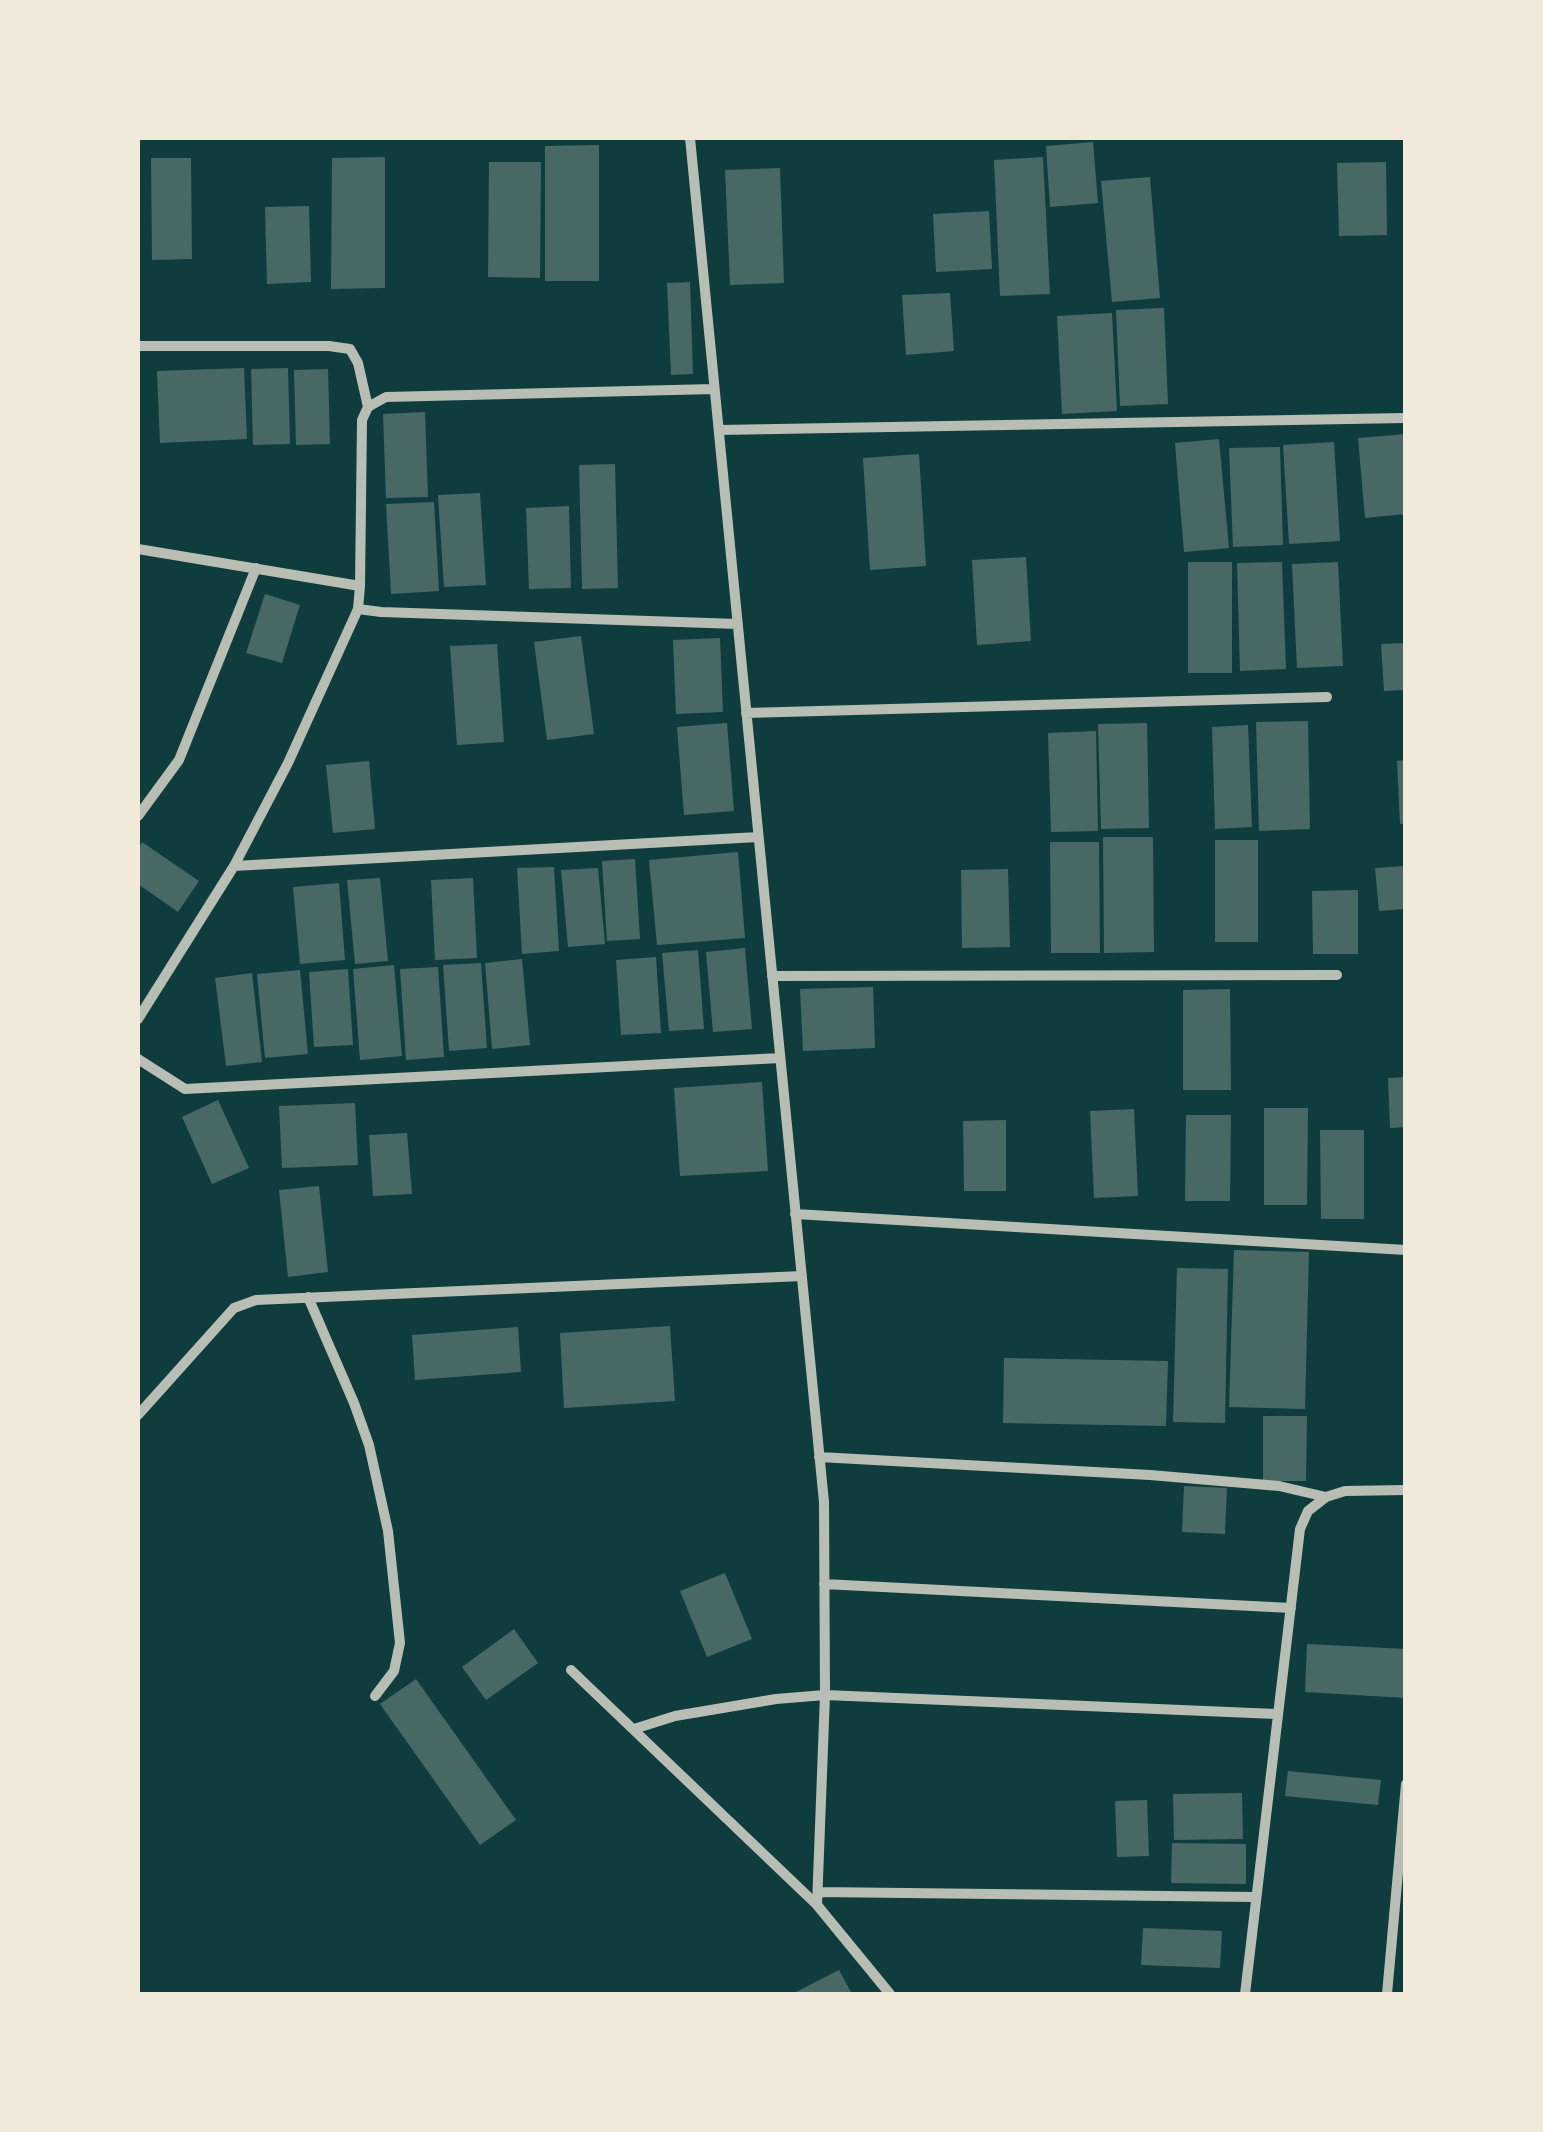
<!DOCTYPE html>
<html>
<head>
<meta charset="utf-8">
<style>
	body { margin:0 }
	#map { position:relative; width:1543px; height:2132px; overflow:hidden; background:#0f3d3e; font-family:Inter,sans-serif }
	canvas { display:block }
	.frame { position:absolute; inset:0; border:140px solid #f1e9da; pointer-events:none }
</style>
</head>
<body>
<div id="map">
<canvas width="1543" height="2132"></canvas>
<div class="frame"></div>
</div>
<script>
const ctx = document.querySelector('canvas').getContext('2d');
ctx.lineJoin = 'round';
function paint(path, color) { ctx.fillStyle = color; ctx.fill(path, 'evenodd'); }
const shape = rows => new Path2D(rows.map(r => 'M' + r).join(''));
function stroke(path, color, width, dash) { ctx.strokeStyle = color; ctx.lineWidth = width; ctx.lineCap = dash ? 'butt' : 'round'; ctx.setLineDash(dash || []); ctx.stroke(path); }
const building = shape([
	[1093,142,1098,203,1050,207,1046,146],
	[599,145,599,281,545,281,545,146],
	[385,157,385,288,331,289,332,158],
	[1043,157,1050,294,1000,296,994,160],
	[151,158,191,158,192,259,152,260],
	[489,162,541,162,540,278,488,277],
	[1386,162,1387,235,1339,236,1337,163],
	[780,168,784,283,730,285,725,170],
	[1150,177,1160,298,1112,302,1101,181],
	[309,206,311,282,267,284,265,207],
	[989,211,992,269,936,272,933,214],
	[690,282,693,374,671,375,667,283],
	[950,293,954,351,906,355,902,295],
	[1164,308,1168,404,1120,406,1116,310],
	[1112,313,1117,411,1062,414,1057,316],
	[244,368,247,439,160,443,157,371],
	[288,368,290,444,253,445,251,369],
	[328,369,330,444,296,445,294,370],
	[425,412,428,497,386,498,383,414],
	[1406,434,1406,514,1365,518,1358,438],
	[1219,439,1229,548,1184,552,1175,443],
	[1334,442,1340,541,1289,544,1283,445],
	[1280,447,1283,545,1233,547,1229,448],
	[919,454,926,566,870,570,863,458],
	[615,464,618,588,582,589,579,465],
	[480,493,486,585,444,587,438,495],
	[434,502,439,591,391,594,386,504],
	[569,506,571,588,529,589,526,508],
	[1026,557,1031,641,977,645,972,560],
	[1188,562,1232,562,1232,673,1188,673],
	[1282,562,1286,669,1240,671,1237,563],
	[1338,562,1343,666,1297,668,1292,564],
	[265,594,300,605,282,663,246,653],
	[581,636,594,734,547,740,534,642],
	[720,638,723,712,676,714,673,640],
	[1406,643,1406,690,1384,691,1381,644],
	[497,644,504,742,457,745,450,646],
	[1308,721,1310,829,1259,831,1256,722],
	[727,723,734,811,684,815,677,727],
	[1147,723,1149,828,1101,829,1098,724],
	[1248,725,1252,827,1215,829,1212,727],
	[1096,731,1098,831,1051,832,1048,733],
	[1406,760,1406,823,1400,824,1397,761],
	[369,761,375,829,333,833,326,765],
	[1103,837,1153,837,1154,952,1104,953],
	[1215,840,1258,840,1258,942,1215,942],
	[142,842,199,881,178,912,138,884,138,849],
	[1050,842,1099,842,1100,953,1051,953],
	[738,852,745,938,657,945,649,860],
	[635,859,640,939,607,941,602,861],
	[1406,866,1406,909,1379,911,1375,868],
	[554,867,559,951,522,954,517,868],
	[598,868,605,944,568,947,561,870],
	[1008,869,1010,947,962,948,961,870],
	[380,878,388,961,355,964,347,880],
	[473,878,477,958,435,960,431,880],
	[339,883,345,960,300,964,293,887],
	[1358,890,1358,954,1313,954,1312,891],
	[745,948,752,1029,713,1032,706,952],
	[698,950,704,1029,669,1031,662,953],
	[656,957,661,1033,621,1035,616,960],
	[522,959,530,1045,492,1049,485,963],
	[481,963,487,1048,449,1051,443,965],
	[394,965,402,1056,360,1060,353,969],
	[438,967,444,1057,406,1060,400,969],
	[348,969,353,1045,314,1047,309,972],
	[300,970,308,1054,265,1058,257,974],
	[252,973,262,1062,226,1066,215,978],
	[873,987,875,1048,803,1051,800,989],
	[1230,989,1231,1090,1183,1090,1183,990],
	[1406,1077,1406,1127,1390,1128,1388,1078],
	[762,1082,768,1171,680,1176,674,1088],
	[218,1100,249,1168,212,1184,182,1117],
	[355,1103,358,1165,282,1168,279,1106],
	[1264,1108,1308,1108,1307,1205,1264,1205],
	[1134,1109,1138,1196,1094,1198,1090,1111],
	[1186,1115,1231,1115,1230,1201,1185,1201],
	[1006,1120,1006,1191,964,1191,963,1121],
	[1320,1130,1364,1130,1364,1219,1321,1219],
	[407,1133,412,1194,373,1196,369,1135],
	[319,1186,328,1272,288,1277,279,1190],
	[1234,1250,1309,1252,1305,1409,1229,1407],
	[1177,1268,1228,1269,1225,1423,1173,1422],
	[670,1326,675,1401,564,1408,560,1333],
	[518,1327,521,1372,415,1380,412,1335],
	[1004,1358,1168,1361,1166,1426,1003,1423],
	[1263,1416,1307,1416,1306,1481,1263,1481],
	[1184,1486,1227,1488,1225,1534,1182,1532],
	[725,1573,752,1639,707,1657,680,1591],
	[514,1629,538,1663,486,1700,462,1667],
	[1307,1644,1406,1649,1406,1698,1305,1692],
	[416,1679,516,1820,480,1845,380,1704],
	[1288,1771,1381,1780,1378,1805,1285,1796],
	[1242,1793,1243,1839,1174,1840,1173,1794],
	[1147,1800,1149,1856,1117,1857,1115,1801],
	[1172,1843,1246,1844,1246,1884,1171,1883],
	[1143,1928,1222,1931,1220,1968,1141,1965],
	[839,1970,852,1994,792,1994]
]);
const minor = shape([
	[690,138,824,1502,825,1695,817,1905],
	[138,346,329,346,350,349,358,363,368,407],
	[719,430,1406,418],
	[138,549,360,586,362,420,368,407,386,397,714,389],
	[360,586,358,609,381,612,738,624],
	[746,713,1327,697],
	[138,816,179,760,256,568],
	[234,866,758,837],
	[772,976,1337,975],
	[138,1019,234,866,288,763,358,609],
	[138,1059,185,1089,780,1058],
	[795,1214,1406,1250],
	[308,1297,354,1403,369,1445,388,1531,400,1643,394,1671,375,1696],
	[138,1415,234,1308,256,1300,802,1276],
	[819,1457,1150,1475,1279,1486,1326,1497],
	[824,1584,1291,1608],
	[571,1670,817,1905,890,1994],
	[634,1729,675,1716,776,1699,825,1695,1276,1714],
	[818,1892,1254,1897],
	[1245,1994,1300,1529,1308,1511,1326,1497,1345,1491,1406,1490],
	[1387,1994,1406,1784]
]);
paint(building, '#486865');
stroke(minor, '#b8beb3', 10);
</script>
</body>
</html>
